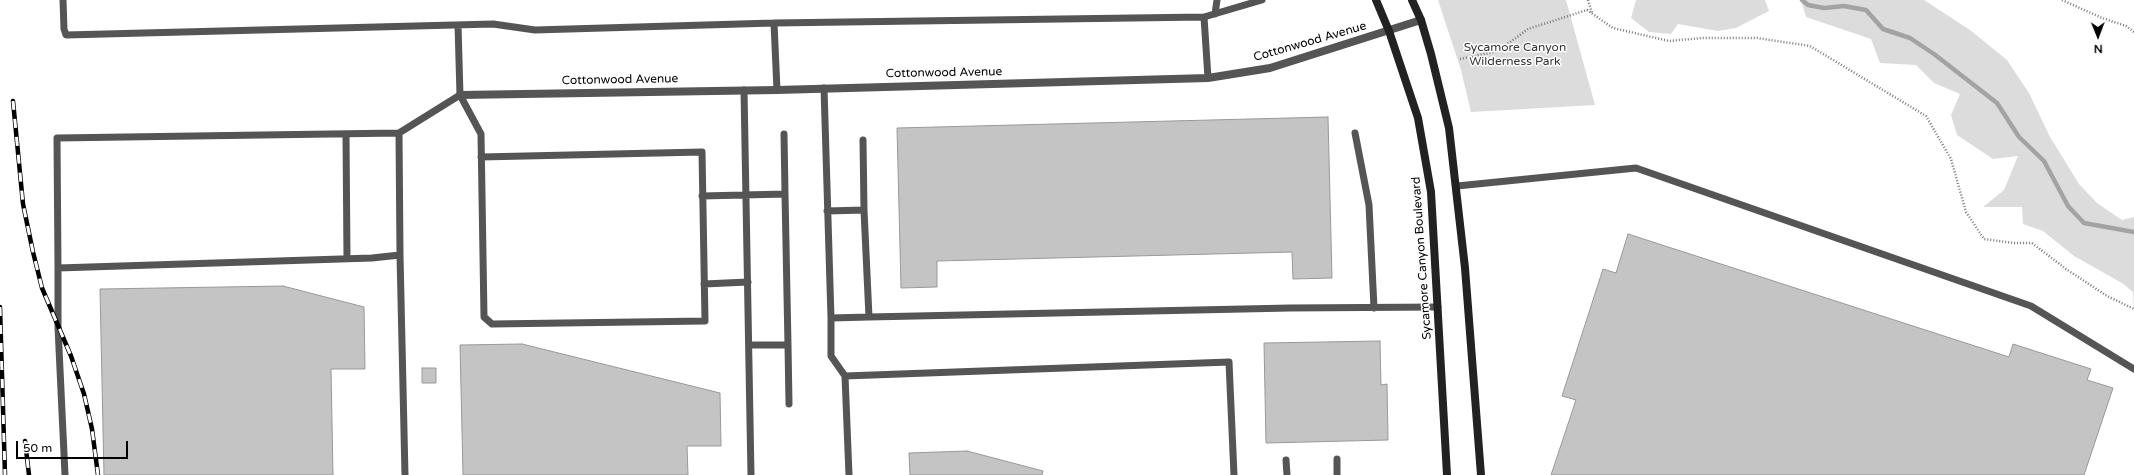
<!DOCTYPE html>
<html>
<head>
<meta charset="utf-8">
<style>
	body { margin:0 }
	#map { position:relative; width:2134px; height:475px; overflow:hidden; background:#fff; font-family:"Varela Round",sans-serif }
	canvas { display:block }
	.north { position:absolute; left:2078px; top:16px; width:40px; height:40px; -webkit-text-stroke:3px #fff; paint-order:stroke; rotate:179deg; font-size:11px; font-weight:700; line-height:16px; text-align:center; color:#000 }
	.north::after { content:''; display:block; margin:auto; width:14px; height:18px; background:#000; clip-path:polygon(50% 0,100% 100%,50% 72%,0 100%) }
	.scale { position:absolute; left:16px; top:441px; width:112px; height:18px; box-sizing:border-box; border:2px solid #000; border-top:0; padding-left:5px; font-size:12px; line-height:14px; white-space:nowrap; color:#000; -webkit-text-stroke:3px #fff; paint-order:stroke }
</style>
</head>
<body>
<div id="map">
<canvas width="2134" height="475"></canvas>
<div class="north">N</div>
<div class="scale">50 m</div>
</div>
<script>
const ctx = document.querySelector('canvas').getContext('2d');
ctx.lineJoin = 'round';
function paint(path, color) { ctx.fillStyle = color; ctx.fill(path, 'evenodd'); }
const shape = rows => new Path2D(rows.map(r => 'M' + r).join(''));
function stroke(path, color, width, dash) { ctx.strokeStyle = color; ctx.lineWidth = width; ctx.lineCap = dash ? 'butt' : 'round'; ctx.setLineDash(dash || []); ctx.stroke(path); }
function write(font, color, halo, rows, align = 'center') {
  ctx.font = font + ' "Varela Round",sans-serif'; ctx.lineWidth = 3; ctx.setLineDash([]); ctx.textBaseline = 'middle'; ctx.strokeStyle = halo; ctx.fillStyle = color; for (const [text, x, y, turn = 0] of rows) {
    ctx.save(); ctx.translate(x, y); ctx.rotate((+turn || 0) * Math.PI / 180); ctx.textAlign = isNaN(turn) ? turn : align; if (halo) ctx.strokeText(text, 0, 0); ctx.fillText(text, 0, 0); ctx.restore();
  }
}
const green = shape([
	[1438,0,1566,0,1595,105,1471,112,1461,70],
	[1636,0,1765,0,1769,11,1736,28,1718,31,1678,24,1671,34,1649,32,1631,18],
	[1801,0,1924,0,1970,30,2007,60,2029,93,2050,137,2079,184,2097,203,2122,220,2134,217,2134,311,2133,292,2122,283,2074,256,2043,231,2023,224,2022,207,1983,207,2004,190,2018,156,1993,159,1957,135,1951,115,1960,94,1934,83,1916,65,1880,63,1871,39,1806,17]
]);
const stream = shape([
	[1802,0,1808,5,1824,8,1844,6,1866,10,1883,29,1910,38,1934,54,1997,103,2019,137,2044,161,2068,206,2084,223,2134,232]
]);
const building = shape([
	[1328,117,1332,278,1293,279,1292,252,937,261,937,287,901,288,897,128,1328,117],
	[1628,234,2009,357,2013,344,2091,369,2087,380,2113,388,2084,475,1551,475,1576,400,1562,396,1603,269,1616,273,1628,234],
	[283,286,364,307,365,369,331,369,333,475,104,475,100,289,283,286],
	[1380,341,1381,385,1387,384,1388,440,1266,443,1264,343,1380,341],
	[522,344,720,393,721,446,687,446,688,475,463,475,460,345,522,344],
	[422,368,436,368,436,383,422,383,422,368],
	[967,451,1043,471,1042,475,910,475,909,453,967,451]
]);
const path = shape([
	[1588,0,1592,13],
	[2062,0,2102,18,2126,26,2134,32],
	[1460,59,1498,51,1528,29,1587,10,1613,28,1669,41,1702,38,1757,38,1810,46,1926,116,1951,159,1966,212,1984,239,2014,243,2032,243,2066,269,2107,296,2134,309]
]);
const service = shape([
	[63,0,64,29,66,35,493,24,535,30,774,23],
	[1215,14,1217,0],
	[1204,17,1208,78],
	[458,25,460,95,481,134,484,317,492,324,705,321,702,152,481,157],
	[824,88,831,318,869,317,864,210],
	[744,90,751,475],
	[777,90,774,23,1204,17,1262,0],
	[399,133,400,255],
	[1355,133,1369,205,1374,308],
	[346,134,347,259],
	[784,134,785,194],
	[1457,186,1636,168,2031,306,2134,369],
	[702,196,785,194,788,345,749,345],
	[827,211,864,210,863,140],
	[58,268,57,138,399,133,460,95],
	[704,284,748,282],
	[869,317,1290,308,1438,307],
	[831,318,831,356,845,376,1229,362,1234,475],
	[788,345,789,404],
	[845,376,849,475],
	[1337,459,1337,475],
	[1286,460,1287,475],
	[65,475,58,327,58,268,372,258,400,255,405,475]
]);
const minor = shape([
	[460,95,777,90,1208,78,1270,68,1421,20]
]);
const secondary = shape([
	[1376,0,1389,31,1418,118,1431,192,1447,475],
	[1412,0,1421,20,1431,54,1449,128,1465,268,1481,475]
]);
const rail = shape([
	[13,101,23,204,33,252,42,288,71,356,84,394,92,429,98,475],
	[0,307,5,475],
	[25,441,29,475]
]);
const streetNames = [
	["Cottonwood Avenue",1310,42,-16],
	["Cottonwood Avenue",944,73,-1],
	["Cottonwood Avenue",620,80,-1],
	["Sycamore Canyon Boulevard",1422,258,-94]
];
const parkNames = [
	["Sycamore Canyon",1515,48],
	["Wilderness Park",1515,62]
];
paint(green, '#dcdcdc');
stroke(stream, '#a3a3a3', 4.5);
paint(building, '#c4c4c4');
stroke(building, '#999', 1);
stroke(path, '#777', 2.5, [1, 2]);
stroke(service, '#555', 7);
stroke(minor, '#555', 8);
stroke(secondary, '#222', 8);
stroke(rail, '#000', 4.5);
stroke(rail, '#fff', 3, [9]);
write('12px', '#000', '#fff', streetNames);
write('12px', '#333', '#fff', parkNames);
</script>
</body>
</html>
